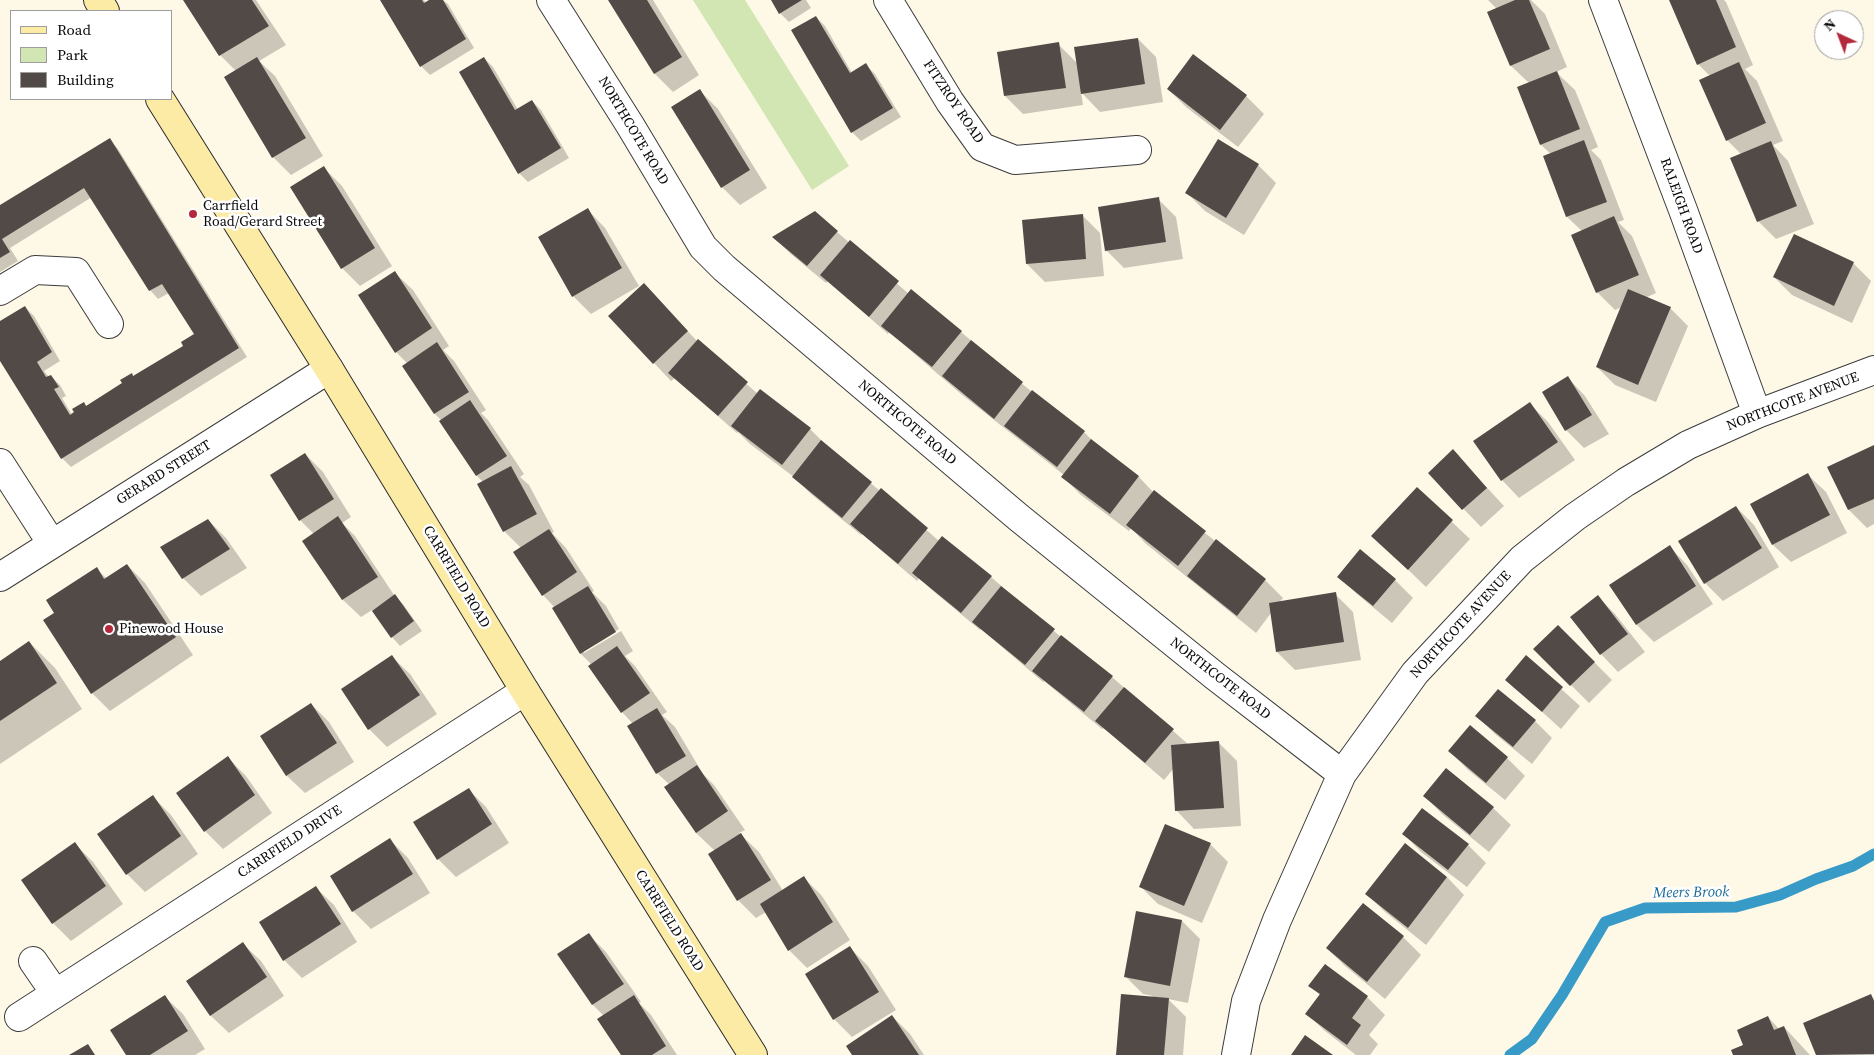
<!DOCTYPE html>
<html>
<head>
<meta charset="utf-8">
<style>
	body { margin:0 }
	#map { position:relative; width:1874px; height:1055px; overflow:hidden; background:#fef8e7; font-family:"Source Serif 4",serif }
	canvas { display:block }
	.legend { position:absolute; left:10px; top:10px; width:162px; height:90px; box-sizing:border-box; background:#fff; border:1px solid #9d9d9d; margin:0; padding:6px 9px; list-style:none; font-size:15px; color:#090909 }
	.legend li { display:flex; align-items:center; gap:10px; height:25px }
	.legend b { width:25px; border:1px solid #9d9d9d }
	.north { position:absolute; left:1814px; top:10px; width:50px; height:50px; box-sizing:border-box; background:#fff; border:1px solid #9d9d9d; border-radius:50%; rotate:317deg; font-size:14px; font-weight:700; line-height:20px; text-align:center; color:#090909 }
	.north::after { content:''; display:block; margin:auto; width:18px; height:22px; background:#b3283b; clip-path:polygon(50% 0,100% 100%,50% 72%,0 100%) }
</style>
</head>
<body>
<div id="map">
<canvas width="1874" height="1055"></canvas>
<ul class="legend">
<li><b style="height:6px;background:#fceba4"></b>Road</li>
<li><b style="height:14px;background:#d2e6b3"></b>Park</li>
<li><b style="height:14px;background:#524a46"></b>Building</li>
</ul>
<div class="north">N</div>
</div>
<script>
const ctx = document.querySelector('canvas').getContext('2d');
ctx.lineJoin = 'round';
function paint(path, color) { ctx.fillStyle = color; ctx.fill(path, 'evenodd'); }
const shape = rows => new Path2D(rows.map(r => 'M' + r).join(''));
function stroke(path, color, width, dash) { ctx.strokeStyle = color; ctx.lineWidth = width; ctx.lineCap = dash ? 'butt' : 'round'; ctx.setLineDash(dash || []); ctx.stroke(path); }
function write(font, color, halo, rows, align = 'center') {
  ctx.font = font + ' "Source Serif 4",serif'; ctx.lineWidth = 5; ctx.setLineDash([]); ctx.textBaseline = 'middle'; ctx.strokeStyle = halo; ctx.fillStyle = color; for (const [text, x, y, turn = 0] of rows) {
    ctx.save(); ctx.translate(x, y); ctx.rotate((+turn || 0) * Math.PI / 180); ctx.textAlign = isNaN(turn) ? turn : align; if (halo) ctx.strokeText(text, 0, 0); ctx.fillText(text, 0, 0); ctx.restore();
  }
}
const green = shape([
	[693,0,745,0,849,166,812,190]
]);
const shadow = shape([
	[185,0,256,0,286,45,259,61,275,76,323,156,291,175,273,157,236,71,220,55],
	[382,0,424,0,426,3,432,0,443,0,448,4,474,48,430,75,421,66],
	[610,0,653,0,699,75,673,92,655,74],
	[772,0,806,0,811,8,789,22,780,13],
	[1488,0,1531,0,1545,14,1567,67,1556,72,1575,90,1598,147,1591,150,1601,160,1624,220,1618,222,1632,236,1656,293,1645,298,1670,308,1688,326,1656,402,1615,385,1597,367,1622,307,1615,310,1597,292,1582,231,1567,217,1545,157,1551,154,1541,145,1519,88,1529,83,1511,66,1488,13,1497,9],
	[1671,0,1724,0,1726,2,1753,65,1745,69,1757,81,1783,141,1773,145,1788,161,1814,224,1776,239,1758,221,1742,155,1727,140,1710,76,1698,64],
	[816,17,825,26,852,73,866,65,875,74,901,117,861,141,852,132],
	[1138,39,1156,57,1163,102,1100,112,1081,92,1083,105,1023,114,1005,96,1058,44,1078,64],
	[484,58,493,67,518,110,532,101,541,110,569,158,528,182,519,173,460,73],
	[1168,89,1246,96,1264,114,1238,147,1186,107],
	[700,91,718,109,767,188,740,205,722,187],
	[110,140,118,149,247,357,71,467,62,458,0,359,0,322,25,307,34,316,60,361,44,371,49,377,51,376,60,385,66,396,62,398,72,415,84,404,87,406,184,346,196,335,169,293,158,299,150,290,92,197,10,248,18,261,0,272,0,207],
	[1258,165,1276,183,1244,235,1205,211,1187,193],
	[324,168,342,186,392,266,360,286,342,268],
	[1158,199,1176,217,1183,259,1124,268,1106,250],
	[588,210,605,228,639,286,591,314,573,296],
	[1082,215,1100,233,1104,276,1045,282,1027,264],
	[837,232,909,294,961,332,1032,392,1084,432,1099,447,1139,477,1154,493,1265,580,1283,598,1279,603,1335,594,1353,612,1361,660,1295,670,1277,652,1271,613,1256,633,1145,543,1131,528,1129,531,1081,495,1063,477,1064,475,961,394,889,332,888,334,828,281,826,283,792,255,774,238],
	[1794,236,1853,263,1871,281,1852,323,1792,295,1774,277],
	[395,273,413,290,449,346,443,350,454,361,486,410,481,413,488,420,524,474,520,477,529,485,554,532,552,533,566,548,594,591,592,592,606,606,619,629,584,651,584,653,621,631,633,651,625,656,635,666,667,712,662,715,675,727,703,774,714,785,745,830,739,833,759,852,783,891,804,878,822,896,850,940,807,968,789,950,766,912,756,918,738,900,710,854,715,851,696,833,670,785,657,773,633,724,622,712,590,667,592,665,581,654,554,609,555,608,543,595,521,548,504,531,483,482,477,476,441,422,442,421,435,414,403,366,407,363,396,352],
	[661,303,697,341,758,394,810,429,828,447,880,491,881,490,939,541,991,577,1061,637,1062,636,1112,677,1189,745,1219,743,1237,761,1241,826,1194,829,1177,811,1174,768,1164,780,1104,728,1102,729,1044,681,1043,682,981,629,980,630,932,590,919,578,917,581,862,534,861,535,811,494,794,477,750,444,738,432,737,433,675,378,671,381,654,363],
	[1568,378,1585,396,1609,434,1584,448,1566,430],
	[1530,404,1548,422,1575,460,1519,498,1502,480],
	[1874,446,1874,524,1867,528,1849,510,1829,468],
	[1453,451,1504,506,1481,527,1429,473],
	[305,454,323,472,351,517,342,523,355,536,394,595,403,604,422,631,400,646,392,637,372,610,361,617,343,600,303,541,314,534,300,520],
	[1808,475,1826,492,1847,533,1791,562,1773,545,1752,505],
	[1417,489,1470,539,1426,587,1373,536],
	[1736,507,1754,525,1779,567,1723,601,1705,583],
	[208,520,226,538,247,568,201,596,183,578,162,547],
	[1670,547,1687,565,1713,604,1654,642,1637,625],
	[1360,551,1395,580,1413,598,1392,623,1357,594,1339,577],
	[127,565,145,583,193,655,110,711,92,693,56,613,97,569,107,579],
	[1598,597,1615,614,1645,652,1618,672,1601,654],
	[1558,626,1612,680,1589,703,1535,649],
	[29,642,55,668,82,709,0,764,0,662],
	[392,657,410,674,437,714,387,747,369,729],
	[1526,657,1580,706,1561,729,1507,680],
	[311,704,329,722,354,762,305,793,287,776,262,737],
	[1477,716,1535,721,1552,738,1532,764,1495,734],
	[1450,751,1507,758,1525,776,1505,800,1467,769],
	[228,758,246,776,272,813,223,849,205,831,178,794],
	[468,789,486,807,509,843,456,877,438,859],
	[1425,796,1493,808,1511,825,1489,852,1442,814],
	[153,797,171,815,198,854,145,892,127,874],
	[1404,834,1468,845,1486,863,1467,887,1421,852],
	[390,840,408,858,430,893,371,929,353,911,332,876],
	[75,844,93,862,123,904,71,941,53,923],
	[1210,844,1228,862,1202,923,1158,904,1140,886],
	[1447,877,1464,895,1426,945,1384,911,1367,894],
	[316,888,334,905,357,942,302,978,284,960],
	[1363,904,1403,937,1421,955,1385,999,1345,966,1327,948],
	[1182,921,1200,939,1188,1003,1168,999,1186,1017,1183,1055,1118,1055,1153,996,1143,994,1125,976],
	[589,935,606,952,641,1002,639,1003,651,1015,677,1055,622,1055,604,1016,593,1005,559,955],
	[243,944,261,961,284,996,229,1033,211,1016,188,981],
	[850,948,868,966,896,1010,852,1037,834,1019,807,975],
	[1310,986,1367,997,1385,1015,1369,1035,1378,1044,1370,1055,1356,1055,1325,1031,1307,1014,1321,996],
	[1871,996,1874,999,1874,1055,1817,1055,1805,1024],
	[165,997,183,1014,205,1049,195,1055,128,1055],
	[892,1016,910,1034,924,1055,853,1055],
	[1768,1017,1779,1029,1784,1027,1810,1055,1734,1055,1745,1045]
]);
const stream = shape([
	[1510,1055,1532,1039,1562,995,1605,922,1645,908,1736,907,1780,895,1816,879,1853,866,1874,854]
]);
const building = shape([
	[183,0,252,0,269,26,219,56],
	[380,0,422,0,424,3,429,0,443,0,466,39,420,67],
	[608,0,647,0,682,57,654,74],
	[771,0,802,0,779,14],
	[1515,0,1529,0,1550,49,1510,66,1487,12],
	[1669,0,1716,0,1736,47,1697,65],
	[816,16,850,73,866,63,893,108,851,133,791,30],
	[1138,38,1145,84,1081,94,1074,47],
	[1059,42,1066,88,1004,96,997,52],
	[1193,54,1247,95,1220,130,1167,89],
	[257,57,306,138,272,158,224,77],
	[484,57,515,110,532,100,561,148,518,174,459,72],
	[1739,62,1766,123,1726,141,1699,80],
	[1557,71,1580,129,1540,145,1517,87],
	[700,89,750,170,721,188,671,107],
	[110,138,239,348,61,459,0,361,0,321,25,306,52,352,37,362,46,377,51,375,59,387,54,389,70,415,74,412,72,409,84,402,86,406,122,383,120,380,132,373,133,376,183,346,181,342,194,334,162,284,149,291,84,188,2,239,10,252,0,258,0,205],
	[1218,139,1259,164,1226,218,1185,193],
	[1584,140,1607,202,1566,217,1543,156],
	[1771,141,1797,206,1757,222,1730,158],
	[324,166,375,248,341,269,290,187],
	[1159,197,1166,242,1105,251,1098,207],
	[588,208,622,268,572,297,538,237],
	[815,211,838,231,807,266,772,237],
	[1083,214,1086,259,1026,264,1022,220],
	[1614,216,1639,275,1596,293,1571,235],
	[1794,234,1854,262,1834,306,1773,277],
	[850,240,899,281,869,317,820,275],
	[395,271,432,328,395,353,358,295],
	[644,283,688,331,653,364,608,316],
	[911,289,962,331,932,367,881,326],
	[1628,289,1671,307,1638,385,1596,367],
	[698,339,748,382,718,416,668,373],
	[971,340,1023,382,994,419,942,376],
	[437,342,469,392,434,414,402,366],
	[1568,376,1592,415,1565,431,1542,392],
	[760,389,811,428,782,465,731,426],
	[1032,390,1085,431,1057,467,1004,426],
	[470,400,507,456,476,476,439,421],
	[1530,402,1558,442,1501,481,1473,441],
	[1091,439,1139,476,1110,514,1061,477],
	[821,440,872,482,842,518,792,477],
	[1874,445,1874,499,1848,510,1827,467],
	[1453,449,1487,488,1462,510,1428,473],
	[305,453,334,499,299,521,270,475],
	[511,466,537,514,503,532,477,484],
	[1808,473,1830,515,1772,545,1750,504],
	[1417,487,1453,520,1408,570,1371,536],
	[881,488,928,528,898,564,850,524],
	[1154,490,1206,531,1178,566,1126,525],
	[1736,506,1762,548,1704,584,1678,541],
	[338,516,378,577,342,600,302,541],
	[208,519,230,549,182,579,160,547],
	[549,529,577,572,542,596,513,552],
	[942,536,992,576,961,613,912,573],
	[1216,539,1266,579,1237,616,1187,576],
	[1670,545,1696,586,1636,625,1609,585],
	[1360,549,1396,579,1373,606,1337,577],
	[127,564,176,637,91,694,43,620,54,613,46,600,97,567,104,579],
	[588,586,616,632,580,654,552,608],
	[1001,586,1055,629,1025,665,972,622],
	[1336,592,1344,642,1276,652,1269,603],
	[395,594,414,621,391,638,372,611],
	[1598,595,1628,634,1600,655,1570,617],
	[1558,625,1595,662,1570,686,1533,649],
	[1061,635,1113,676,1084,712,1032,671],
	[29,641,57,683,0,721,0,661],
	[617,646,650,693,621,713,588,666],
	[392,655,420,695,368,730,341,689],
	[1526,655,1563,687,1542,712,1505,680],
	[1124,687,1174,729,1145,763,1095,721],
	[1498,689,1536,720,1513,747,1475,716],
	[311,703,337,743,286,776,260,736],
	[657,708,686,756,656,774,627,726],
	[1470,725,1508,757,1486,783,1448,751],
	[1219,741,1224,808,1175,811,1171,745],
	[228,756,255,795,204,832,176,793],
	[697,765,728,811,696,833,664,787],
	[1446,768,1494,807,1470,835,1423,796],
	[469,788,492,824,437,860,413,822],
	[153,795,181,836,126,875,97,834],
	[1422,808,1469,844,1448,870,1402,834],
	[1165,824,1211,843,1184,906,1139,887],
	[741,833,771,880,737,901,708,854],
	[390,838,413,874,352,912,330,876],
	[75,842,106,886,52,924,21,880],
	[1405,843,1447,877,1408,928,1365,894],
	[804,876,833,922,788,951,760,904],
	[316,886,341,924,283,961,259,922],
	[1363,903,1404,936,1367,982,1326,948],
	[1136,911,1182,920,1170,986,1124,977],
	[589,933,624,984,592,1005,557,954],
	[243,942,267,977,210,1016,186,981],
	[850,946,879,992,833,1020,805,974],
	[1325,964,1368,996,1352,1018,1361,1025,1347,1045,1305,1014,1320,994,1308,986],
	[1121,994,1169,998,1164,1055,1116,1055],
	[1871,994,1874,1001,1874,1054,1816,1055,1803,1023],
	[165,995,188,1031,150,1055,126,1055,110,1030],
	[634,995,666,1046,652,1055,621,1055,597,1019],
	[892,1015,919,1055,852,1055,846,1046],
	[1768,1016,1774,1030,1784,1026,1796,1055,1733,1055,1731,1050,1743,1045,1737,1030],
	[1305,1035,1333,1055,1291,1055],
	[88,1044,95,1055,69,1055]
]);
const street = shape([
	[551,0,630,125,703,247,724,268,1018,517,1215,676,1342,774],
	[888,0,950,102,982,147,1015,160,1137,150],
	[1603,0,1683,210,1757,414],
	[0,291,35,270,76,272,109,324],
	[0,463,52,544],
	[0,577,329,369],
	[33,961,55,993],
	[19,1017,525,691],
	[1236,1055,1246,1001,1277,920,1342,774,1415,673,1522,559,1575,517,1626,482,1688,445,1757,414,1874,370]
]);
const secondary = shape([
	[98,0,105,11],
	[160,99,329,369,525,691,753,1055]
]);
const markers = [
	[193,214,5,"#b3283b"],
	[109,629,5,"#b3283b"]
];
const streetNames = [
	["FITZROY ROAD",953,102,56],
	["NORTHCOTE ROAD",633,131,59],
	["RALEIGH ROAD",1681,206,70],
	["NORTHCOTE AVENUE",1793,402,-21],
	["NORTHCOTE ROAD",907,423,40],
	["GERARD STREET",164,473,-32],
	["CARRFIELD ROAD",456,577,59],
	["NORTHCOTE AVENUE",1461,625,-47],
	["NORTHCOTE ROAD",1220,679,38],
	["CARRFIELD DRIVE",290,842,-33],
	["CARRFIELD ROAD",669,921,58]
];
const poiNames = [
	["Carrfield",203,206],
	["Road/Gerard Street",203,222],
	["Pinewood House",119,629]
];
const waterNames = [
	["Meers Brook",1691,893,-1]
];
paint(green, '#d2e6b3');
paint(shadow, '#0003');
stroke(stream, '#389ac7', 11);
paint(building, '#524a46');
stroke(street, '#3c3c3c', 30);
stroke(secondary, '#2b2b2b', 30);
stroke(street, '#fff', 28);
stroke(secondary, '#fceba4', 28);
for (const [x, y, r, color] of markers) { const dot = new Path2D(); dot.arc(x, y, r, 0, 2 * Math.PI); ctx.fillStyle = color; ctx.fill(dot); stroke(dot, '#fff', 2); }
write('14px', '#090909', '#fff', streetNames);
write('14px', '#090909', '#fff', poiNames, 'left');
write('italic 15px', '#196995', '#fff', waterNames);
</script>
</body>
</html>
